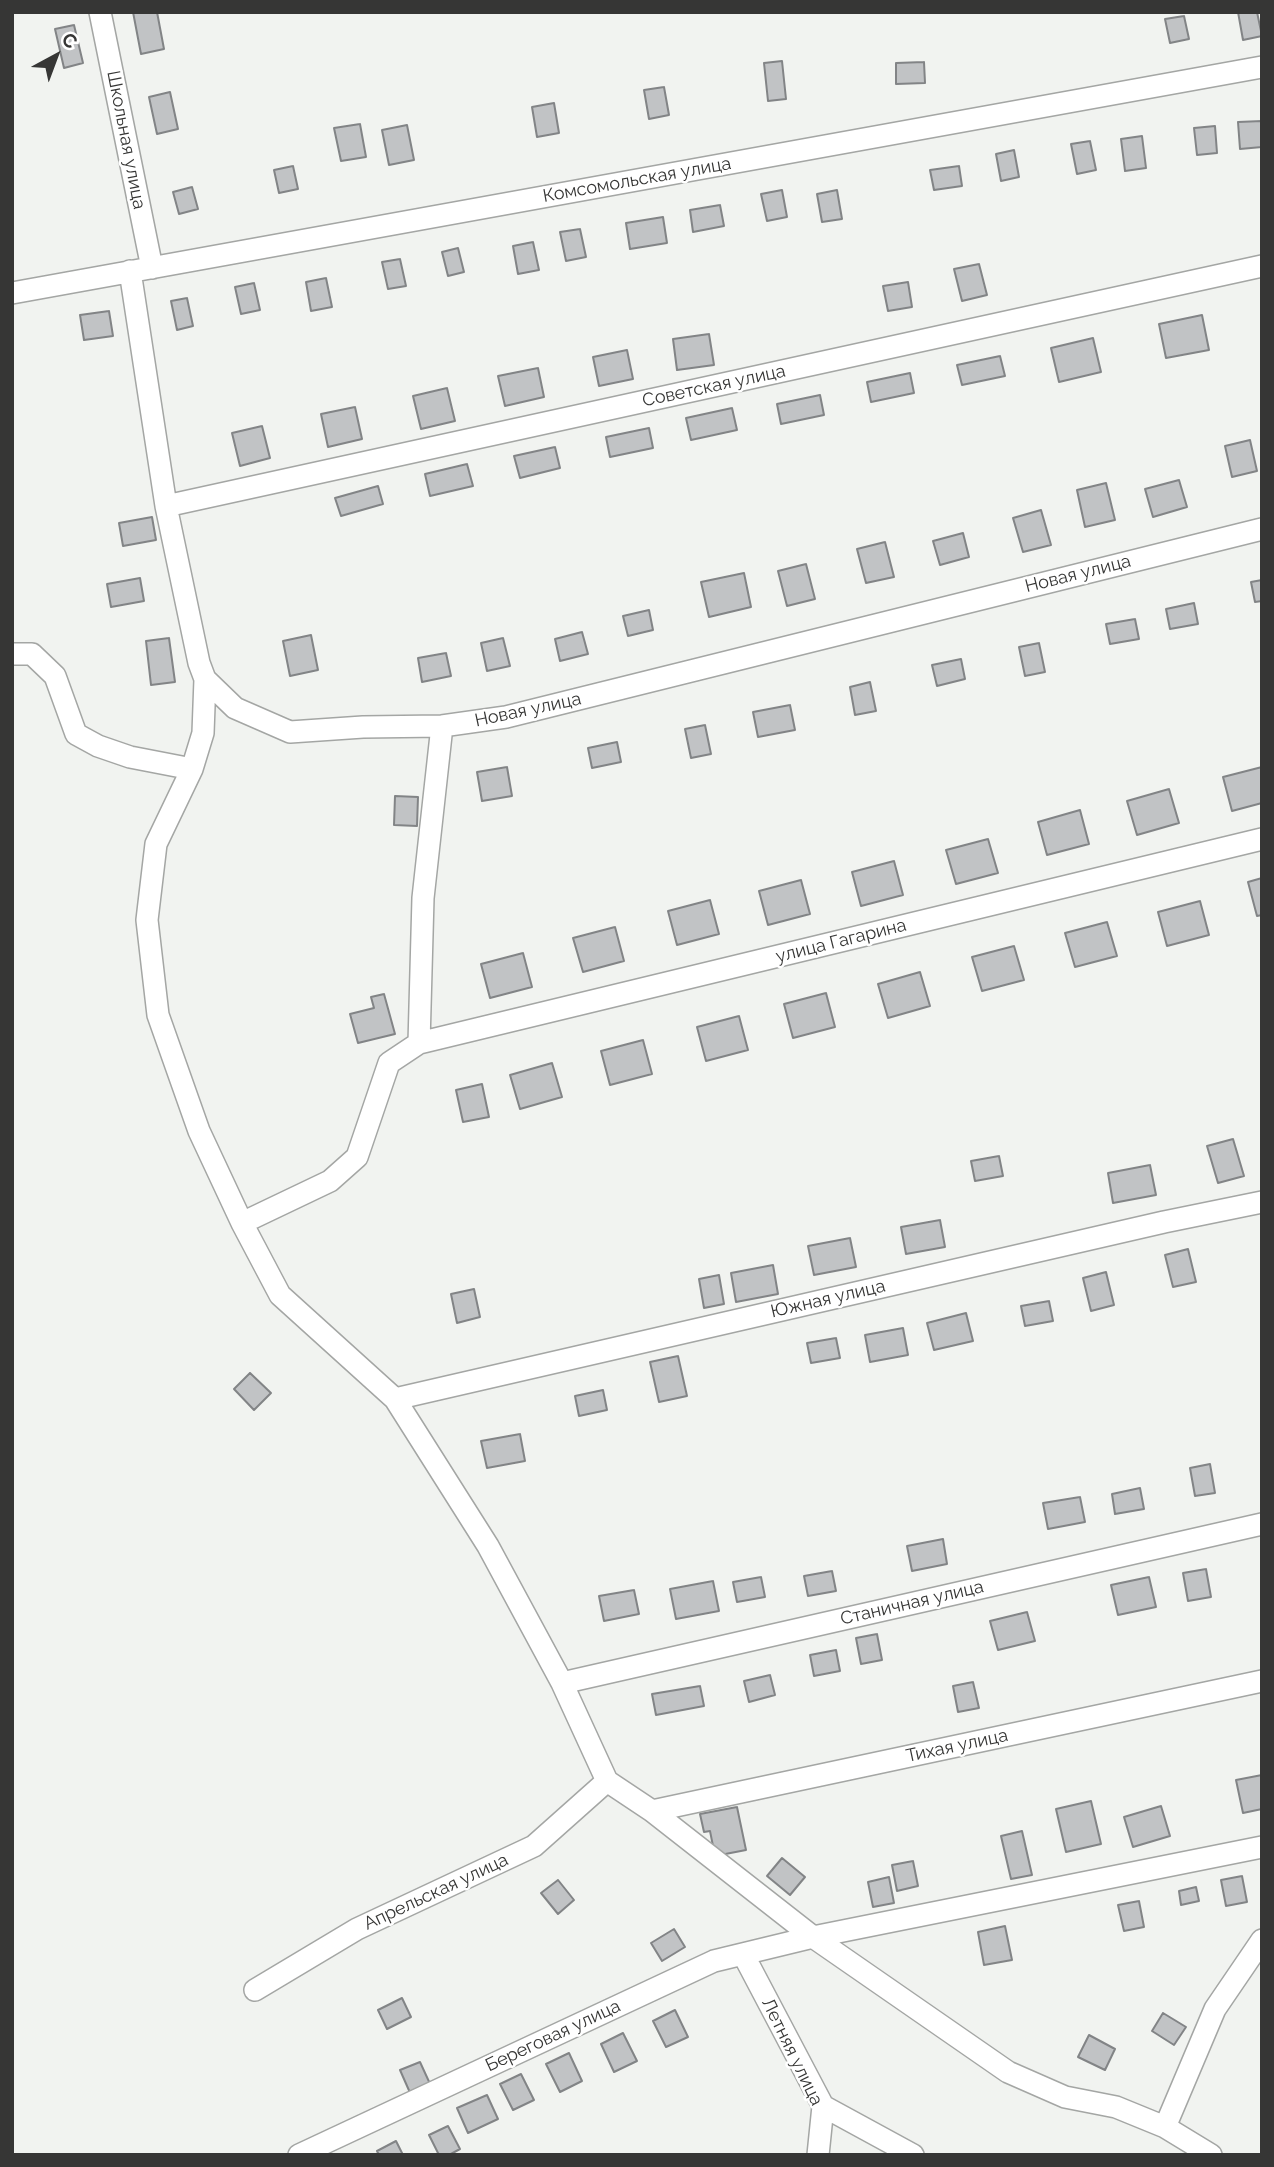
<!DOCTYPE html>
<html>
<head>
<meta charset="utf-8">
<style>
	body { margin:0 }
	#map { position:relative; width:1274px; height:2167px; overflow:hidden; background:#f1f3f0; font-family:Raleway,sans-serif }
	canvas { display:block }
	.frame { position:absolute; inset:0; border:14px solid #363635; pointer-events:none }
	.north { position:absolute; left:21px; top:21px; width:70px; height:70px; -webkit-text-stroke:5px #fff; paint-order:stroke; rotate:41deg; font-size:19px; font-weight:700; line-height:28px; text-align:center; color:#363635 }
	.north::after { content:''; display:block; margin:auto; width:24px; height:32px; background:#363635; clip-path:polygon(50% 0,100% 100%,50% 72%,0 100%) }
</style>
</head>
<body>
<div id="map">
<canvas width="1274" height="2167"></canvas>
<div class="frame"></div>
<div class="north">С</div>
</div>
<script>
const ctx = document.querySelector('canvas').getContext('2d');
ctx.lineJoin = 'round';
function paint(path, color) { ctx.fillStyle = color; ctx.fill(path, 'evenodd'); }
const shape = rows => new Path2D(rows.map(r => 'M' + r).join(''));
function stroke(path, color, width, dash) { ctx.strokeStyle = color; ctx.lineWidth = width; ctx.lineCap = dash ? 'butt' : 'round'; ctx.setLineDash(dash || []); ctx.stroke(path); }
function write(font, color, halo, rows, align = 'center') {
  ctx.font = font + ' Raleway,sans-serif'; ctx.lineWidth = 5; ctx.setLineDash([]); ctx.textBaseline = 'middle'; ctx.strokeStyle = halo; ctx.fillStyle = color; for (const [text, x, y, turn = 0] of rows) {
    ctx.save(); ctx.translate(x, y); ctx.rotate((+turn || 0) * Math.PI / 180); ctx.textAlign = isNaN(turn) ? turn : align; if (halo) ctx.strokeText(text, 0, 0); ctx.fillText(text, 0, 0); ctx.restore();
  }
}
const building = shape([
	[133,12,157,12,164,49,141,54,133,12],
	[1238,12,1257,12,1262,36,1243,40,1238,12],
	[1184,16,1189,39,1170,43,1165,19,1184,16],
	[74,25,83,63,64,68,55,29,74,25],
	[782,61,786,99,768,101,764,63,782,61],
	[924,62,925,83,896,84,896,63,924,62],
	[664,87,669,115,649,119,644,90,664,87],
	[170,92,178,129,157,134,149,97,170,92],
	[554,103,559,133,537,137,532,107,554,103],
	[1262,121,1262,147,1240,149,1238,122,1262,121],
	[360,124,366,157,341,161,334,128,360,124],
	[407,125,414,160,389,165,382,130,407,125],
	[1215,126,1217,153,1197,155,1194,128,1215,126],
	[1142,136,1146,168,1125,171,1121,139,1142,136],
	[1090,141,1096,170,1077,174,1071,144,1090,141],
	[1014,150,1019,177,1001,181,996,154,1014,150],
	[293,166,298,189,279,193,274,170,293,166],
	[959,166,962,186,934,190,930,170,959,166],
	[192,187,198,209,179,214,173,192,192,187],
	[782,190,787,217,767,221,761,194,782,190],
	[837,190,842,219,822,222,817,194,837,190],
	[720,205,724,226,693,232,690,210,720,205],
	[663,217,667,243,630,249,626,223,663,217],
	[580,229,586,257,566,261,560,232,580,229],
	[533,242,539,270,518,274,513,246,533,242],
	[458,248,464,272,448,276,442,252,458,248],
	[400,259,406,286,388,289,382,262,400,259],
	[979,264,987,295,962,301,954,269,979,264],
	[326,278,332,307,311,311,306,282,326,278],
	[908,282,912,307,888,311,883,286,908,282],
	[254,283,260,310,241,314,235,287,254,283],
	[187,298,193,326,177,330,171,301,187,298],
	[109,311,113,336,84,340,80,315,109,311],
	[1202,315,1209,350,1166,358,1159,324,1202,315],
	[709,334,714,365,677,370,673,339,709,334],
	[1093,338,1101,372,1059,382,1051,348,1093,338],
	[627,350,633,379,599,386,593,357,627,350],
	[1000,356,1005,376,962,385,957,365,1000,356],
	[538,368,544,397,505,406,498,376,538,368],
	[910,373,914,393,871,402,867,382,910,373],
	[447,388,455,421,421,429,413,396,447,388],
	[820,395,824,415,781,424,777,404,820,395],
	[355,407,362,439,328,447,321,414,355,407],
	[732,408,737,430,691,440,686,418,732,408],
	[262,426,270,458,240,466,232,433,262,426],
	[649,428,653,448,610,457,606,437,649,428],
	[1250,440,1257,471,1232,477,1225,446,1250,440],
	[555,447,560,468,520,478,514,456,555,447],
	[467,464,473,486,430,496,425,474,467,464],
	[1179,480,1187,507,1153,517,1145,489,1179,480],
	[1106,483,1115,520,1085,527,1077,490,1106,483],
	[378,486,383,504,341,516,335,498,378,486],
	[1041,510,1051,545,1023,552,1013,518,1041,510],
	[152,517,156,540,123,546,119,523,152,517],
	[963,533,969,557,940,565,933,541,963,533],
	[885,542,894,577,866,583,857,549,885,542],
	[806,564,815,599,787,606,778,571,806,564],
	[744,573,751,607,709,617,701,582,744,573],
	[140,578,144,601,111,607,107,584,140,578],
	[1262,580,1262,601,1255,602,1251,582,1262,580],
	[1194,603,1198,624,1170,629,1166,609,1194,603],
	[649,610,653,630,628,636,623,616,649,610],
	[1135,619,1139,639,1110,644,1106,624,1135,619],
	[582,632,588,654,560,661,555,639,582,632],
	[311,635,318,670,290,676,283,641,311,635],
	[169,638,175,682,151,685,146,641,169,638],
	[503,638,510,666,487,671,481,643,503,638],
	[1039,643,1045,672,1025,676,1019,647,1039,643],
	[446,653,451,676,422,682,418,658,446,653],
	[961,659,965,679,937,686,932,665,961,659],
	[870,682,876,711,855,715,850,687,870,682],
	[790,705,795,730,758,737,753,712,790,705],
	[705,725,711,754,691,758,685,729,705,725],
	[617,742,621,762,592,768,588,748,617,742],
	[507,767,512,796,482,801,477,772,507,767],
	[1262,767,1262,803,1232,811,1223,777,1262,767],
	[1169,789,1179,823,1137,835,1127,801,1169,789],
	[395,796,418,797,417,826,394,825,395,796],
	[1080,810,1089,844,1047,855,1038,822,1080,810],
	[988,839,998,873,956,884,946,850,988,839],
	[894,861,903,895,861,906,852,872,894,861],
	[1262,878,1262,915,1257,916,1248,882,1262,878],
	[801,880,810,914,768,925,759,891,801,880],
	[710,900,719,934,677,945,668,911,710,900],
	[1200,901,1209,935,1167,946,1158,912,1200,901],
	[1107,922,1117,956,1075,967,1065,933,1107,922],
	[615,927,624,961,583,972,573,938,615,927],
	[1014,946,1024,980,982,991,972,957,1014,946],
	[523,953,532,987,490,998,481,964,523,953],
	[920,972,930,1006,888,1018,878,984,920,972],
	[826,993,835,1027,793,1038,784,1004,826,993],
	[384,994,395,1034,358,1043,350,1014,374,1008,371,997,384,994],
	[739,1016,748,1050,706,1061,697,1027,739,1016],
	[643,1040,652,1074,610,1085,601,1051,643,1040],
	[552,1063,562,1097,520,1109,510,1075,552,1063],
	[482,1084,489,1117,463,1122,456,1090,482,1084],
	[1233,1139,1244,1176,1218,1183,1207,1146,1233,1139],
	[999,1156,1003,1176,975,1181,971,1161,999,1156],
	[1150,1165,1156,1195,1113,1203,1108,1173,1150,1165],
	[940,1220,945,1247,906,1254,901,1227,940,1220],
	[850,1238,856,1267,814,1275,808,1246,850,1238],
	[1188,1249,1196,1282,1173,1287,1165,1255,1188,1249],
	[773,1265,778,1294,736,1302,731,1273,773,1265],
	[1106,1272,1114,1305,1091,1311,1083,1278,1106,1272],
	[719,1275,724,1304,704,1308,699,1279,719,1275],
	[474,1289,480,1317,457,1323,451,1294,474,1289],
	[1049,1301,1053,1321,1025,1326,1021,1306,1049,1301],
	[966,1313,973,1341,934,1350,927,1323,966,1313],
	[903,1328,908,1355,870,1362,865,1335,903,1328],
	[836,1338,840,1358,811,1363,807,1343,836,1338],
	[678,1356,687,1396,659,1402,650,1362,678,1356],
	[250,1373,271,1393,254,1410,234,1389,250,1373],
	[603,1390,607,1410,579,1416,575,1396,603,1390],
	[520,1434,525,1461,487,1468,481,1441,520,1434],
	[1210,1464,1215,1493,1195,1496,1190,1468,1210,1464],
	[1140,1488,1144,1509,1115,1514,1112,1494,1140,1488],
	[1080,1497,1085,1522,1048,1529,1043,1503,1080,1497],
	[943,1539,947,1564,912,1571,907,1546,943,1539],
	[1206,1569,1211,1597,1188,1601,1183,1573,1206,1569],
	[832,1571,836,1591,808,1596,804,1576,832,1571],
	[761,1577,765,1597,737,1602,733,1582,761,1577],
	[1149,1577,1156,1607,1118,1615,1111,1585,1149,1577],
	[713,1581,719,1611,676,1619,670,1589,713,1581],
	[634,1590,639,1614,604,1621,599,1596,634,1590],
	[1027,1612,1035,1641,998,1650,990,1621,1027,1612],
	[877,1634,882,1660,861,1664,856,1638,877,1634],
	[836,1650,840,1671,814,1676,810,1655,836,1650],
	[770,1675,775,1695,749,1702,744,1681,770,1675],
	[973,1682,979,1708,958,1712,953,1686,973,1682],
	[700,1686,704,1706,656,1715,652,1694,700,1686],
	[1262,1775,1262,1809,1243,1813,1236,1780,1262,1775],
	[1091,1801,1101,1844,1066,1852,1056,1809,1091,1801],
	[1161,1806,1170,1836,1133,1847,1124,1817,1161,1806],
	[737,1807,746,1850,715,1856,710,1831,704,1832,700,1814,737,1807],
	[1022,1831,1032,1875,1011,1879,1001,1836,1022,1831],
	[782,1858,805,1877,790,1895,767,1876,782,1858],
	[913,1861,918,1886,897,1891,892,1865,913,1861],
	[1242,1876,1247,1902,1226,1906,1221,1880,1242,1876],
	[889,1877,894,1903,873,1907,868,1882,889,1877],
	[558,1880,574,1900,558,1914,541,1893,558,1880],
	[1196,1887,1199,1901,1181,1905,1179,1891,1196,1887],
	[1139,1901,1144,1927,1124,1931,1118,1905,1139,1901],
	[1005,1926,1012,1960,984,1965,978,1932,1005,1926],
	[674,1929,685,1947,662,1961,651,1943,674,1929],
	[402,1998,411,2017,387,2029,378,2010,402,1998],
	[675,2010,688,2037,666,2047,653,2021,675,2010],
	[1163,2013,1186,2027,1174,2045,1152,2031,1163,2013],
	[623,2033,637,2061,614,2072,601,2044,623,2033],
	[1089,2035,1115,2049,1105,2070,1078,2057,1089,2035],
	[569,2053,582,2081,560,2092,546,2064,569,2053],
	[420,2062,431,2086,411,2095,400,2070,420,2062],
	[521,2074,534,2100,513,2110,500,2084,521,2074],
	[487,2095,498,2119,468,2133,457,2108,487,2095],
	[448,2126,460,2149,449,2155,439,2155,429,2135,448,2126],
	[396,2141,403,2155,379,2155,377,2151,396,2141]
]);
const minor = shape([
	[100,12,152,268],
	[130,271,166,506,199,663,205,679,235,708,290,732,363,727,442,726,506,717,1262,529],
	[12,293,1262,67],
	[166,506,1262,266],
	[12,654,32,654,55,676,76,734,98,746,130,757,192,769],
	[205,679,203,733,192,769,156,844,147,920,158,1015,199,1131,242,1223],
	[1262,839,419,1043,389,1063,357,1157,330,1181,242,1223,280,1295,395,1399,488,1546,562,1683,607,1781,652,1811,813,1937,1008,2072,1065,2097,1116,2107,1165,2127,1215,2009,1262,1940],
	[419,1043,423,898,442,726],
	[395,1399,1164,1222,1262,1202],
	[562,1683,1262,1524],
	[652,1811,1262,1681],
	[743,1954,823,2106,818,2155],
	[255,1990,357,1929,534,1846,607,1781],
	[823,2106,913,2155],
	[1165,2127,1211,2155],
	[299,2155,714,1961,813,1937,1262,1847]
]);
const streetNames = [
	["Школьная улица",126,140,79],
	["Комсомольская улица",637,180,-10],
	["Советская улица",714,386,-12],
	["Новая улица",1078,574,-14],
	["Новая улица",528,710,-12],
	["улица Гагарина",841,941,-14],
	["Южная улица",828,1299,-13],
	["Станичная улица",912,1603,-13],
	["Тихая улица",957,1746,-12],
	["Апрельская улица",436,1892,-25],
	["Береговая улица",553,2036,-25],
	["Летняя улица",792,2052,64]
];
paint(building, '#c1c3c5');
stroke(building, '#828486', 2);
stroke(minor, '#a4a6a4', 24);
stroke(minor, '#fff', 21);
write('18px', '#363635', '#fff', streetNames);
</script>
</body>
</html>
